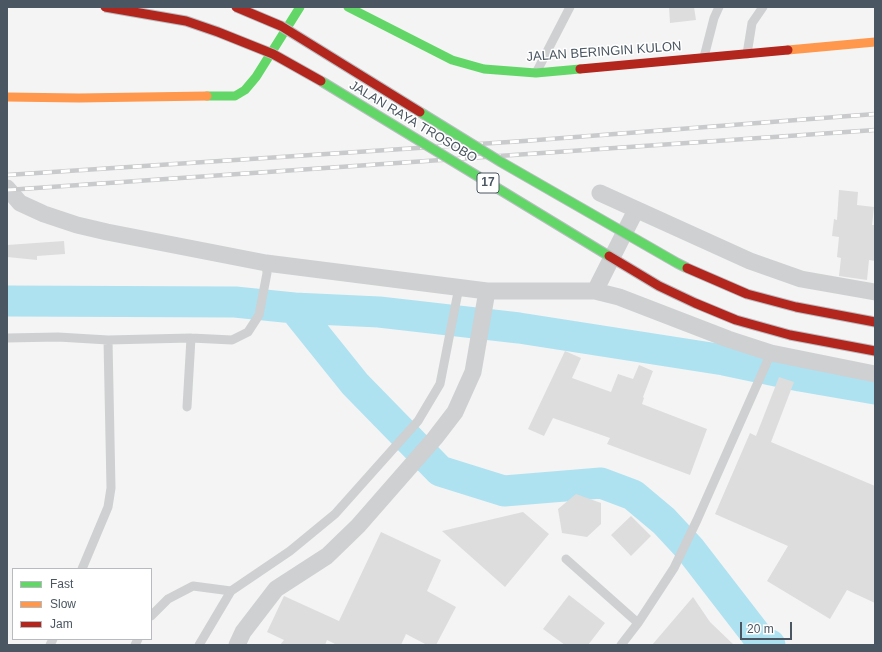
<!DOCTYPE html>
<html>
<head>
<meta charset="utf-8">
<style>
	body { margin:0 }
	#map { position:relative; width:882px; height:652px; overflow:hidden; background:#f4f4f4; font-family:Helvetica,sans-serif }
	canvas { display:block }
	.frame { position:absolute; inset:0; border:8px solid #4a5661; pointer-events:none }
	.legend { position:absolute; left:12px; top:568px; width:140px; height:72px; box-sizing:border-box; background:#fff; border:1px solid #b7bbc0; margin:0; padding:5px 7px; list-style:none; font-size:12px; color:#4a5661 }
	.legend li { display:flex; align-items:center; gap:8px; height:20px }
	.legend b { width:20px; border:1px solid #b7bbc0 }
	.scale { position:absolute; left:740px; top:622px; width:52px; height:18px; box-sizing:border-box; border:2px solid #4a5661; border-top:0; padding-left:5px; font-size:12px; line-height:14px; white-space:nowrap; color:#4a5661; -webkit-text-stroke:3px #fff; paint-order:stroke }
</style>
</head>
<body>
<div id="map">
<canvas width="882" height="652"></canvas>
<div class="frame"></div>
<ul class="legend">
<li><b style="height:5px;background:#63d668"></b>Fast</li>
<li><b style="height:5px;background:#ff974d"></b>Slow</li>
<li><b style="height:5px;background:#b3261e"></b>Jam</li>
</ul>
<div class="scale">20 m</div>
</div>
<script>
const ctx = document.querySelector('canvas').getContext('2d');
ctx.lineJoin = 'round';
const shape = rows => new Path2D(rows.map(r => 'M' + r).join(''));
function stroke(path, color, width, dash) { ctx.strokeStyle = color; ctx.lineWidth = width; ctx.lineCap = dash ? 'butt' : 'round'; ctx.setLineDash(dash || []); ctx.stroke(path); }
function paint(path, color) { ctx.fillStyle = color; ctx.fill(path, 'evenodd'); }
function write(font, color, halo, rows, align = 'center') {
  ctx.font = font + ' Helvetica,sans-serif'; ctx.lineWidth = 3; ctx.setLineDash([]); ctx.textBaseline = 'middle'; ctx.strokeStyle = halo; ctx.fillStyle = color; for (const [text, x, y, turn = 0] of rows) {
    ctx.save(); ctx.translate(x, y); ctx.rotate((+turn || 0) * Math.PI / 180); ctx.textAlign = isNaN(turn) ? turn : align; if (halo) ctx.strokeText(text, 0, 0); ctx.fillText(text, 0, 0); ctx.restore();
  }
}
const river = shape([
	[7,301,235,302,294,308,355,384,440,471,504,491,601,483,633,495,664,521,690,549,761,641,770,645],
	[294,308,379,312,519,328,724,360,800,376,875,389]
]);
const building = shape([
	[669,7,694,7,696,20,670,23],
	[839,190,858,192,857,205,874,207,872,225,875,225,874,244,875,244,875,261,869,260,867,280,839,276,841,258,837,257,839,237,832,236,834,219,837,220],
	[64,241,65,254,37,256,37,260,7,257,7,245],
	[565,351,581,358,572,378,611,392,618,374,633,379,639,365,653,371,643,397,644,398,642,404,707,429,690,475,607,444,610,438,553,418,544,436,528,429],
	[779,377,794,382,771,442,875,486,875,603,847,590,830,619,767,581,788,546,715,514,750,433,756,436],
	[576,494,601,503,601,524,587,537,562,533,558,509],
	[523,512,549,534,505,587,442,531],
	[631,516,651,536,631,556,611,535],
	[381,532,441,560,427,591,456,607,436,645,427,645,406,634,401,645,337,645,327,640,325,645,280,645,284,640,267,632,284,596,339,621],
	[569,595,605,623,588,645,565,645,543,629],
	[693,597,710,622,734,645,652,645]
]);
const lane = shape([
	[747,54,752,23,763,7],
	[704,57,714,18,719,7],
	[537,71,570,7],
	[7,338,58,337,108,340,191,338,232,340,248,332,259,315,267,273,266,263],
	[187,407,191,338],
	[566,559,638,623],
	[82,569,108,507,111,488,108,340],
	[151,616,168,599,193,586,231,591],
	[50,645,53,639],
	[135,645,138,639],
	[199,645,231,591,290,551,335,514,418,421,440,384,459,287],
	[621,645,638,623,674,568,697,520,771,353]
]);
const street = shape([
	[7,188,20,203,44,214,77,225,107,232,266,263,487,291,595,291,619,297,728,339,771,353,875,374],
	[600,193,750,261,801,279,875,292],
	[595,291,636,210],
	[237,645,243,632,276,589,327,556,358,526,435,438,455,412,473,372,487,291]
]);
const fast = shape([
	[348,7,452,60,484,69,536,73,580,69],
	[207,96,235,96,245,90,256,77,300,7]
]);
const slow = shape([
	[788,50,875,42],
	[7,97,79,98,207,96]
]);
const jam = shape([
	[580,69,788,50]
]);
const rail = shape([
	[7,175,524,141,875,114],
	[7,190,875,130]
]);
const fastBridge = shape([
	[321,81,609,256],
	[420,112,501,162,677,263,687,268]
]);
const jamBridge = shape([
	[105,7,186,21,218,32,273,54,321,81],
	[236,7,281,26,420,112],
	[609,256,659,286,695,303,736,320,790,335,875,351],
	[687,268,747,294,796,307,875,322]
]);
const shields = [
	[488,183,22]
];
const shieldNames = [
	["17",488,183]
];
const streetNames = [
	["JALAN BERINGIN KULON",604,52,-4],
	["JALAN RAYA TROSOBO",413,122,31]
];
stroke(river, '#aee2f0', 31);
paint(building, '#ddddde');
stroke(lane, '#ced0d2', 9);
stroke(street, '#ced0d2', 17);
stroke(fast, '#63d668', 9);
stroke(slow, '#ff974d', 9);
stroke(jam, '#b3261e', 9);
stroke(rail, '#c9cacc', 4.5);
stroke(rail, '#fff', 3, [9]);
stroke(fastBridge, '#b9bec3', 11, []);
stroke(jamBridge, '#b9bec3', 11, []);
stroke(fastBridge, '#63d668', 9);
stroke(jamBridge, '#b3261e', 9);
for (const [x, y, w] of shields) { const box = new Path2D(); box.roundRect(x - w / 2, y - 10, w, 20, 3); ctx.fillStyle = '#fff'; ctx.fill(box); stroke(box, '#4a5661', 1); }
write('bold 12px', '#4a5661', null, shieldNames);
write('13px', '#4a5661', '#fff', streetNames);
</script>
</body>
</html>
